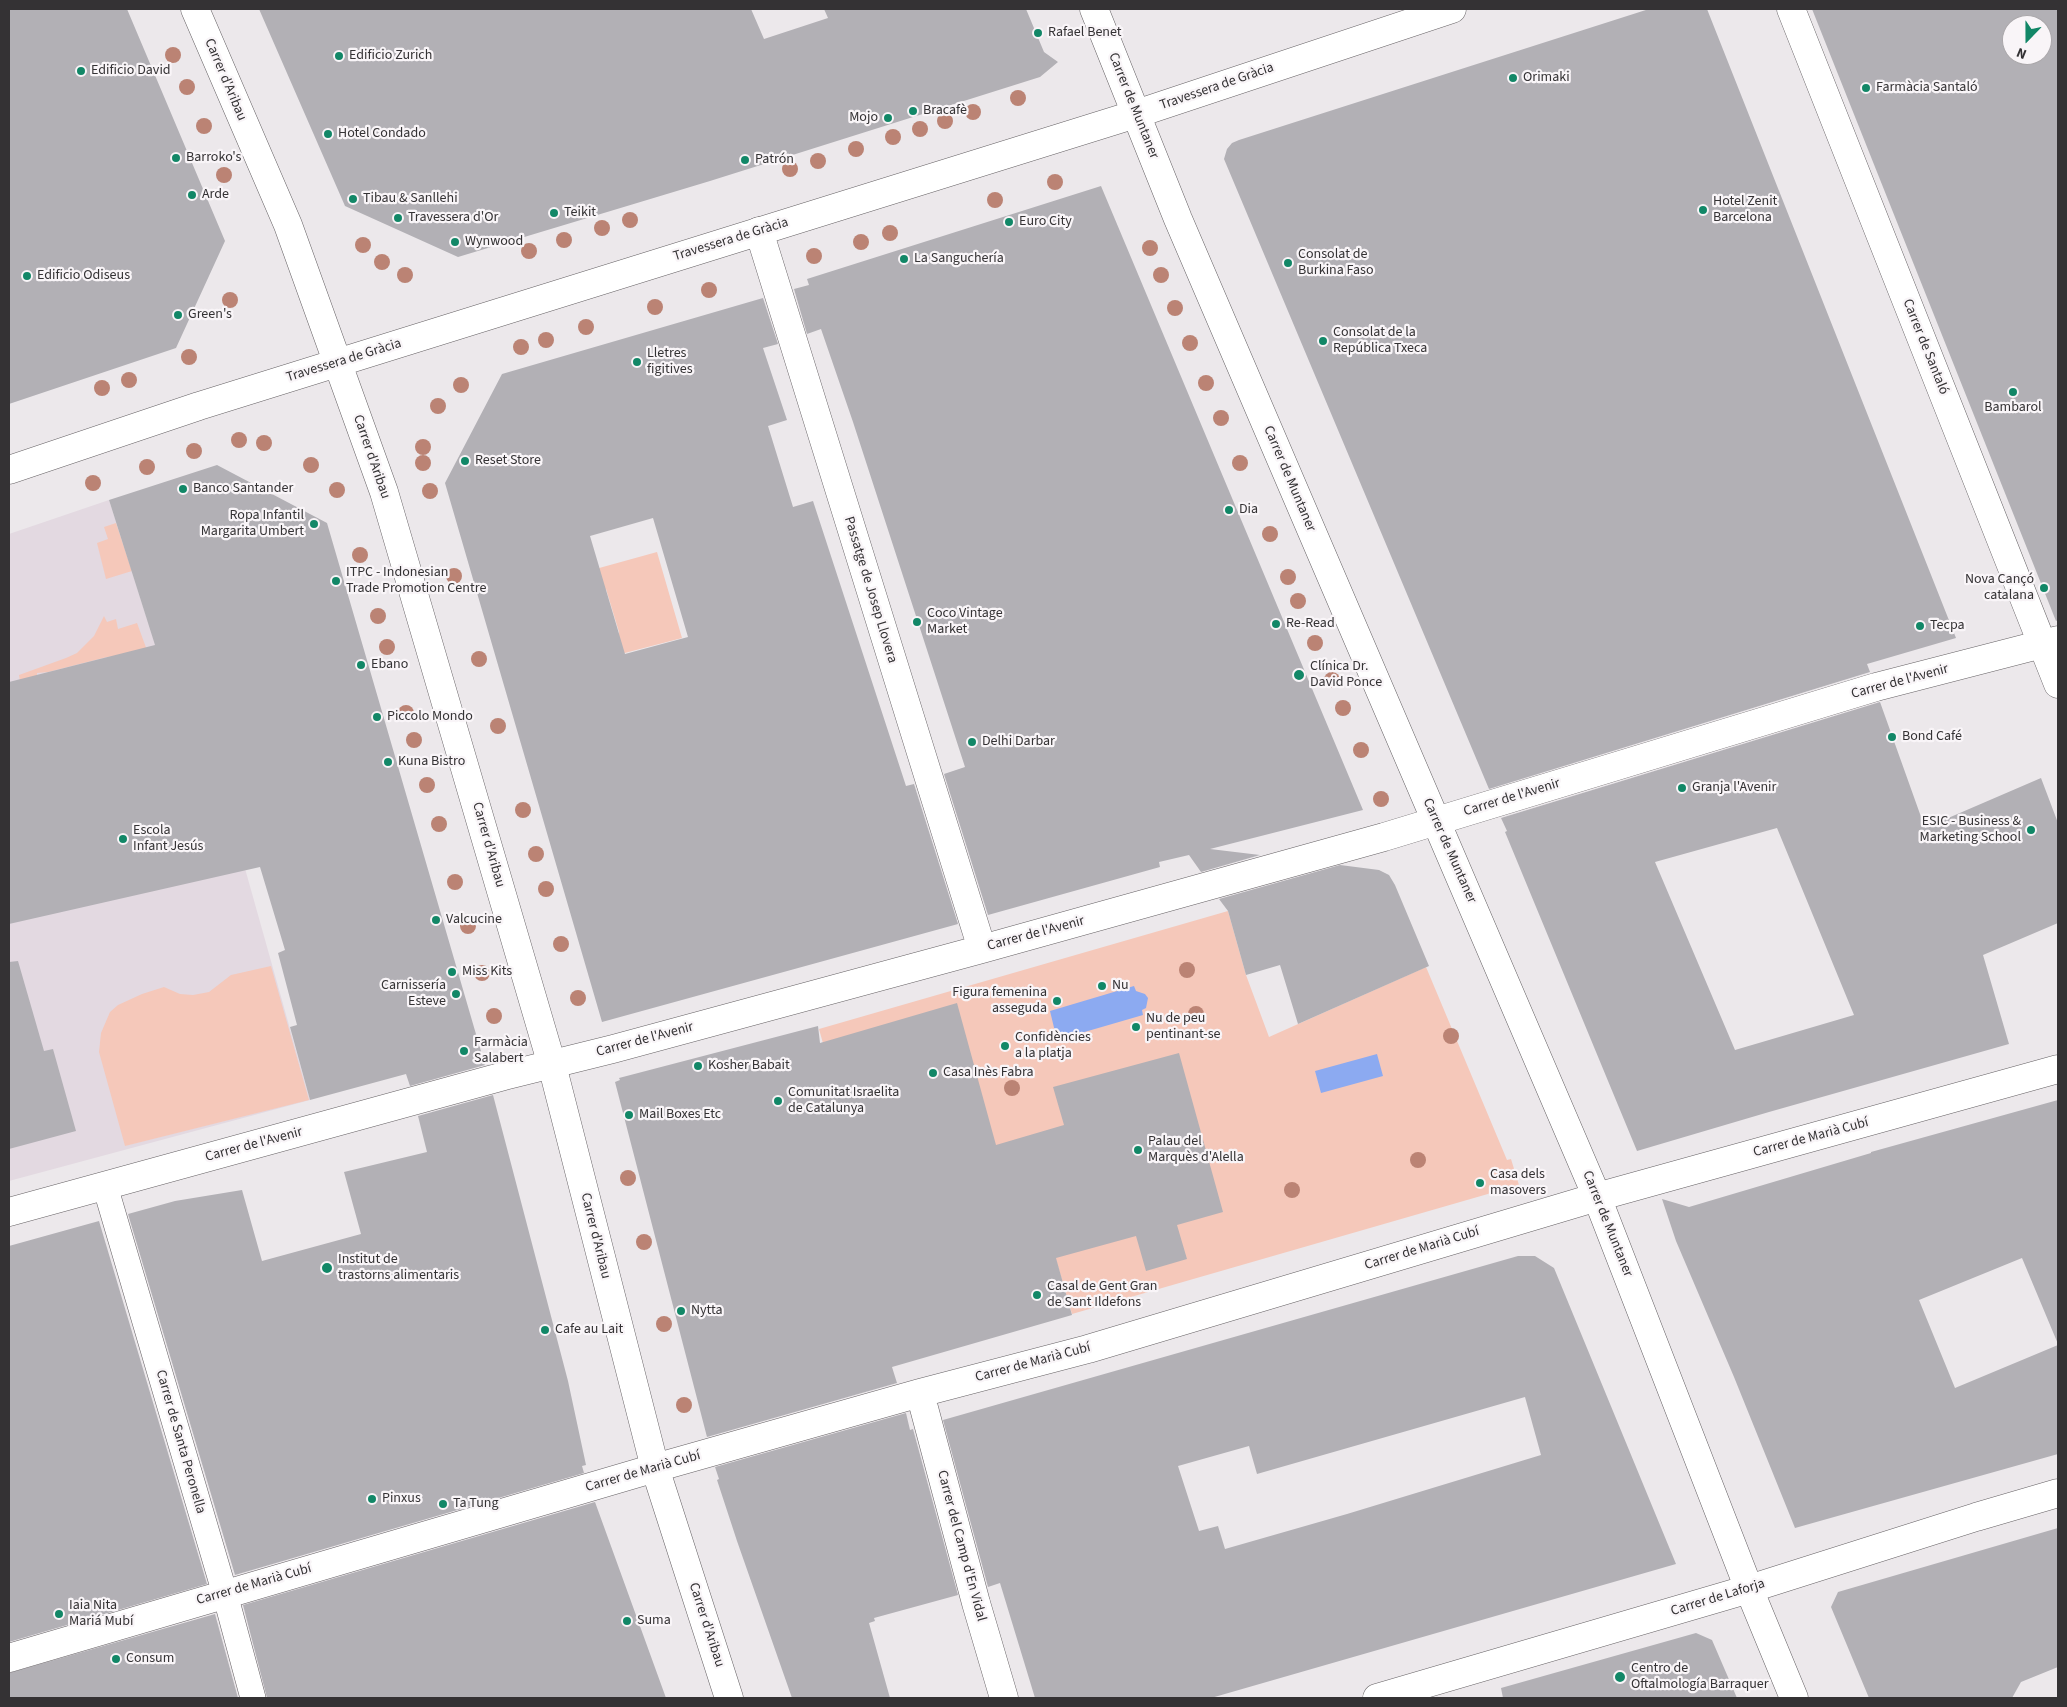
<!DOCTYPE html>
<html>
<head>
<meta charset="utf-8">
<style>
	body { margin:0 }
	#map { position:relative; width:2067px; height:1707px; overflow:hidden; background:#ece8eb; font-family:"Source Sans 3",sans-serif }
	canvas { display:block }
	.frame { position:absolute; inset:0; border:10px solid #343234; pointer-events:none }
	.north { position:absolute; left:2002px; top:15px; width:50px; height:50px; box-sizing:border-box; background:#f9f5f8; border:1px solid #aaa7aa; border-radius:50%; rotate:202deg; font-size:14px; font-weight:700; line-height:20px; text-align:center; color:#343234 }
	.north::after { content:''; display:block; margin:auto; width:18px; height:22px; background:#128767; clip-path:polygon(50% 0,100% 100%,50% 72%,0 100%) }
</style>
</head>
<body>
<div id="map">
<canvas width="2067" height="1707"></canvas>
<div class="frame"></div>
<div class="north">N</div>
</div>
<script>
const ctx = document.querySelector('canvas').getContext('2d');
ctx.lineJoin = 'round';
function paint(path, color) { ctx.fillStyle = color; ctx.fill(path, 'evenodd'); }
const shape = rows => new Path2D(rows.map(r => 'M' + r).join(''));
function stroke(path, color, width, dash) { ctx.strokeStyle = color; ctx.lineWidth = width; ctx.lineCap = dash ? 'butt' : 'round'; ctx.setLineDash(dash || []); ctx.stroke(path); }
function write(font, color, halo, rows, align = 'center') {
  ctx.font = font + ' "Source Sans 3",sans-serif'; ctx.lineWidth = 4.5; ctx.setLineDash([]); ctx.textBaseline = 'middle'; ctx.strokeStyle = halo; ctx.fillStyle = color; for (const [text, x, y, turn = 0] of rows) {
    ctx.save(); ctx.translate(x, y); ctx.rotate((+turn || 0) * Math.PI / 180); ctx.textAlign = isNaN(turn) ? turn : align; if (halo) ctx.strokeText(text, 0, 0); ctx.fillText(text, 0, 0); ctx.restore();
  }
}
const built = shape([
	[109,500,147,619,228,808,310,1100,9,1181,9,534]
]);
const green = shape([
	[116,523,132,571,106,579,97,543,108,539,104,527],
	[657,552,682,638,617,655,619,632,606,589,598,591,592,570],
	[104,616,107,622,116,619,118,629,137,623,148,653,107,657,48,672,37,673,37,677,20,681,19,675,66,658,77,653,94,636],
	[1228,911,1246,975,1269,1037,1426,967,1507,1160,1511,1159,1519,1185,1072,1314,1023,1148,862,1183,819,1029],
	[271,966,309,1100,125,1146,99,1052,101,1033,110,1012,118,1005,142,994,164,987,180,994,193,995,209,992,231,975]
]);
const water = shape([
	[1134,986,1136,991,1145,994,1148,998,1146,1008,1142,1010,1143,1015,1057,1040,1050,1011],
	[1377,1054,1383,1076,1321,1093,1315,1071]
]);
const building = shape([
	[9,9,127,9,225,241,176,348,9,404],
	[259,9,751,9,764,39,828,18,824,9,1026,9,1044,52,1058,62,1040,77,710,181,458,257,345,206],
	[1649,9,1707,9,1956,638,1867,664,1870,672,1489,789,1224,159,1227,149,1232,143,1239,140],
	[1812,9,2058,9,2058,620,2056,621],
	[2012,25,2042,25,2042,55,2012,55],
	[1101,186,1363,810,1210,849,1260,855,1201,872,1189,855,1159,862,1160,867,988,915,944,774,965,767,853,422,821,329,807,334,794,289,809,285,807,279],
	[763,298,778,344,763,348,787,420,768,426,793,507,813,501,906,786,914,784,958,924,602,1022,445,483,502,374],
	[653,518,688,637,625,654,590,536],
	[217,465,327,523,485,1065,410,1086,406,1074,310,1100,290,1027,297,1025,278,953,285,950,260,867,9,924,9,682,155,645,109,500],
	[1880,702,1925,828,2041,778,2058,823,2058,923,1983,955,2009,1044,1769,1112,1637,1151,1505,832,1507,831,1501,818],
	[1777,828,1854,1015,1735,1050,1655,862],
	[1340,865,1379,870,1389,875,1395,885,1429,966,1298,1024,1280,965,1246,975,1228,911,1219,899],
	[18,961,44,1051,53,1049,76,1131,9,1149,9,962],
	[957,1003,996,1145,1064,1125,1053,1087,1179,1053,1223,1212,1177,1225,1187,1259,1146,1271,1136,1236,1056,1258,1072,1315,892,1367,897,1383,707,1437,615,1082,620,1080,619,1078,818,1026,820,1043],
	[493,1095,568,1381,586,1465,582,1466,584,1473,235,1575,128,1214,175,1201,242,1190,262,1261,361,1234,344,1172,427,1152,418,1116],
	[2058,1100,2058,1344,2022,1258,1919,1300,1955,1388,2058,1345,2058,1454,1795,1528,1734,1377,1676,1241,1662,1199,1689,1207,1871,1153,1871,1152],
	[99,1221,207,1584,9,1642,9,1246],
	[1518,1256,1535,1256,1554,1268,1676,1564,1211,1698,1035,1698,1000,1583,988,1587,943,1420],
	[1525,1397,1541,1455,1347,1514,1225,1549,1218,1526,1199,1531,1178,1466,1249,1446,1257,1474],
	[906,1413,910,1430,913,1429,958,1595,874,1618,875,1621,869,1623,890,1698,792,1698,737,1541,717,1480,719,1479,715,1467],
	[595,1502,666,1698,267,1698,243,1605],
	[2058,1528,2058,1667,2021,1682,2012,1698,1869,1698,1831,1607,1838,1592],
	[215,1614,238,1698,9,1698,9,1673],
	[1696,1633,1712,1640,1737,1698,1503,1698,1501,1688]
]);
const pedestrian = shape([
	[105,1186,225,1594,253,1698]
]);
const minor = shape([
	[759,231,982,949],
	[9,1212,504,1076,613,1049,982,949,1384,837,1876,687,2058,640],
	[920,1393,976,1603,1004,1698],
	[9,1658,655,1468,920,1393,1088,1349,1597,1197,2058,1069],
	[1377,1698,1749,1589,1976,1517,2058,1493]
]);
const tertiary = shape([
	[195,9,288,225,384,492,552,1065,655,1468,729,1698],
	[1094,9,1178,219,1597,1197,1749,1589,1794,1698],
	[1791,9,2058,684],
	[9,470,199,406,1136,114,1452,9]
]);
const trees = [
	[173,55],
	[187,87],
	[1018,98],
	[973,112],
	[945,121],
	[204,126],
	[920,129],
	[893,137],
	[856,149],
	[818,161],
	[790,169],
	[224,175],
	[1055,182],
	[995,200],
	[630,220],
	[602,228],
	[890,233],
	[564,240],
	[861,242],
	[363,245],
	[1150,248],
	[529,251],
	[814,256],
	[382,262],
	[405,275],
	[1161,275],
	[709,290],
	[230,300],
	[655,307],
	[1175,308],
	[586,327],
	[546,340],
	[1190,343],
	[521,347],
	[189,357],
	[129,380],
	[1206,383],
	[461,385],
	[102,388],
	[438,406],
	[1221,418],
	[239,440],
	[264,443],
	[423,447],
	[194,451],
	[423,463],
	[1240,463],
	[311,465],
	[147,467],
	[93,483],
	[337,490],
	[430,491],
	[1270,534],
	[360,555],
	[454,576],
	[1288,577],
	[1298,601],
	[378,616],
	[1315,643],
	[387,647],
	[479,659],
	[1332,680],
	[1343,708],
	[406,713],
	[498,726],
	[414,740],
	[1361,750],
	[427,785],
	[1381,799],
	[523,810],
	[439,824],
	[536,854],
	[455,882],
	[546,889],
	[468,926],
	[561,944],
	[1187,970],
	[482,973],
	[578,998],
	[1196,1014],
	[494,1016],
	[1451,1036],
	[1012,1088],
	[1418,1160],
	[628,1178],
	[1292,1190],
	[644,1242],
	[664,1324],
	[684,1405]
];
const markers = [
	[1038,33,5,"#128767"],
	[339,56,5,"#128767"],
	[81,71,5,"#128767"],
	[1513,78,5,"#128767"],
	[1866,88,5,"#128767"],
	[913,111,5,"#128767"],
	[888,118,5,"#128767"],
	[328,134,5,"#128767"],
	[176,158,5,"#128767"],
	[745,160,5,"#128767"],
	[192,195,5,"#128767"],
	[353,199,5,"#128767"],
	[1703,210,5,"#128767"],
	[554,213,5,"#128767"],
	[398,218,5,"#128767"],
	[1009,222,5,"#128767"],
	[455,242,5,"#128767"],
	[904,259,5,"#128767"],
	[1288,263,5,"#128767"],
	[27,276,5,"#128767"],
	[178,315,5,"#128767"],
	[1323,341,5,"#128767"],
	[637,362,5,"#128767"],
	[2013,392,5,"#128767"],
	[465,461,5,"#128767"],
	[183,489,5,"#128767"],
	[1229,510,5,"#128767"],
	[314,524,5,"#128767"],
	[336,581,5,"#128767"],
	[2044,588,5,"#128767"],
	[917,622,5,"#128767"],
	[1276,624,5,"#128767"],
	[1920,626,5,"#128767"],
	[361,665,5,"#128767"],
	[1299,675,6,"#128767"],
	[377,717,5,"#128767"],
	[1892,737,5,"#128767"],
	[972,742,5,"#128767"],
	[388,762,5,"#128767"],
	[1682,788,5,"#128767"],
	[2031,830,5,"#128767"],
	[123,839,5,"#128767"],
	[436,920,5,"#128767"],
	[452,972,5,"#128767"],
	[1102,986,5,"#128767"],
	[456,994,5,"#128767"],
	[1057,1001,5,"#128767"],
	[1136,1027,5,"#128767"],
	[1005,1046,5,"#128767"],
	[464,1051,5,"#128767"],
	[698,1066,5,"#128767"],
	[933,1073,5,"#128767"],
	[778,1101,5,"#128767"],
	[629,1115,5,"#128767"],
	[1138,1150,5,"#128767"],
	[1480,1183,5,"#128767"],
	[327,1268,6,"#128767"],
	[1037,1295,5,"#128767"],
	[681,1311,5,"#128767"],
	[545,1330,5,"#128767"],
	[372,1499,5,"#128767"],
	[443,1504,5,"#128767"],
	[59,1614,5,"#128767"],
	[627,1621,5,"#128767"],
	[116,1659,5,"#128767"],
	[1620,1677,6,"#128767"]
];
const poiNames = [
	["Rafael Benet",1048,33],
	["Edificio Zurich",349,56],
	["Edificio David",91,71],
	["Orimaki",1523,78],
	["Farmàcia Santaló",1876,88],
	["Bracafè",923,111],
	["Mojo",878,118,"right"],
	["Hotel Condado",338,134],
	["Barroko's",186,158],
	["Patrón",755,160],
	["Arde",202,195],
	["Tibau & Sanllehi",363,199],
	["Hotel Zenit",1713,202],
	["Barcelona",1713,218],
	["Teikit",564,213],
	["Travessera d'Or",408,218],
	["Euro City",1019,222],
	["Wynwood",465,242],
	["Consolat de",1298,255],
	["Burkina Faso",1298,271],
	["La Sanguchería",914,259],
	["Edificio Odiseus",37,276],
	["Green's",188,315],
	["Consolat de la",1333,333],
	["República Txeca",1333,349],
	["Lletres",647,354],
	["figitives",647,370],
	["Bambarol",2013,408,"center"],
	["Reset Store",475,461],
	["Banco Santander",193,489],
	["Dia",1239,510],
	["Ropa Infantil",304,516,"right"],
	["Margarita Umbert",304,532,"right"],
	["ITPC - Indonesian",346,573],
	["Trade Promotion Centre",346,589],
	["Nova Cançó",2034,580,"right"],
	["catalana",2034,596,"right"],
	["Coco Vintage",927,614],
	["Market",927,630],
	["Re-Read",1286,624],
	["Tecpa",1930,626],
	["Ebano",371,665],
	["Clínica Dr.",1310,667],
	["David Ponce",1310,683],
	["Piccolo Mondo",387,717],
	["Bond Café",1902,737],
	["Delhi Darbar",982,742],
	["Kuna Bistro",398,762],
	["Granja l'Avenir",1692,788],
	["ESIC - Business &",2021,822,"right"],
	["Marketing School",2021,838,"right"],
	["Escola",133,831],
	["Infant Jesús",133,847],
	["Valcucine",446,920],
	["Miss Kits",462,972],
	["Carnissería",446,986,"right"],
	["Esteve",446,1002,"right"],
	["Nu",1112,986],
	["Figura femenina",1047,993,"right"],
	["asseguda",1047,1009,"right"],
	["Nu de peu",1146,1019],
	["pentinant-se",1146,1035],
	["Confidències",1015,1038],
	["a la platja",1015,1054],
	["Farmàcia",474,1043],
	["Salabert",474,1059],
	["Kosher Babait",708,1066],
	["Casa Inès Fabra",943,1073],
	["Comunitat Israelita",788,1093],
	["de Catalunya",788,1109],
	["Mail Boxes Etc",639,1115],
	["Palau del",1148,1142],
	["Marquès d'Alella",1148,1158],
	["Casa dels",1490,1175],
	["masovers",1490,1191],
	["Institut de",338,1260],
	["trastorns alimentaris",338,1276],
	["Casal de Gent Gran",1047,1287],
	["de Sant Ildefons",1047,1303],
	["Nytta",691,1311],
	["Cafe au Lait",555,1330],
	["Pinxus",382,1499],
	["Ta Tung",453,1504],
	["Iaia Nita",69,1606],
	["Mariá Mubí",69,1622],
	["Suma",637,1621],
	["Consum",126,1659],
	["Centro de",1631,1669],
	["Oftalmología Barraquer",1631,1685]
];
const streetNames = [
	["Carrer d'Aribau",225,80,67],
	["Travessera de Gràcia",1217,87,-19],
	["Carrer de Muntaner",1133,106,68],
	["Travessera de Gràcia",731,240,-17],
	["Carrer de Santaló",1925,347,68],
	["Travessera de Gràcia",344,361,-17],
	["Carrer d'Aribau",371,457,71],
	["Carrer de Muntaner",1289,479,67],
	["Passatge de Josep Llovera",870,590,73],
	["Carrer de l'Avenir",1900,682,-15],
	["Carrer de l'Avenir",1512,798,-17],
	["Carrer d'Aribau",488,845,74],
	["Carrer de Muntaner",1449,851,66],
	["Carrer de l'Avenir",1036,934,-15],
	["Carrer de l'Avenir",645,1040,-15],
	["Carrer de Marià Cubí",1811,1138,-15],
	["Carrer de l'Avenir",254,1145,-15],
	["Carrer de Muntaner",1607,1224,68],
	["Carrer d'Aribau",595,1236,76],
	["Carrer de Marià Cubí",1422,1249,-17],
	["Carrer de Marià Cubí",1033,1363,-15],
	["Carrer de Santa Peronella",180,1442,74],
	["Carrer de Marià Cubí",643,1472,-16],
	["Carrer del Camp d'En Vidal",961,1546,75],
	["Carrer de Marià Cubí",254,1585,-16],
	["Carrer de Laforja",1718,1598,-17],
	["Carrer d'Aribau",706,1625,72]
];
paint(built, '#e3d9e1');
paint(green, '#f5c8ba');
paint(water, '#8caaf1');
paint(building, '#b2b0b5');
stroke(pedestrian, '#666265', 26);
stroke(minor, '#666265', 29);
stroke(tertiary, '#666265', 29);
stroke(pedestrian, '#fff', 25);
stroke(minor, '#fff', 28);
stroke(tertiary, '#fff', 28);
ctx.fillStyle = '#bb8374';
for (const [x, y] of trees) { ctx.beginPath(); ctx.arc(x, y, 8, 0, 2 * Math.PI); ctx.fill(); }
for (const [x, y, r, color] of markers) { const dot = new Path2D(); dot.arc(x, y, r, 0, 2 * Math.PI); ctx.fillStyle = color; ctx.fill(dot); stroke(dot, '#f9f5f8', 2); }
write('14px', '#343234', '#f9f5f8', poiNames, 'left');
write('14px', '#343234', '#f9f5f8', streetNames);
</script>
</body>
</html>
